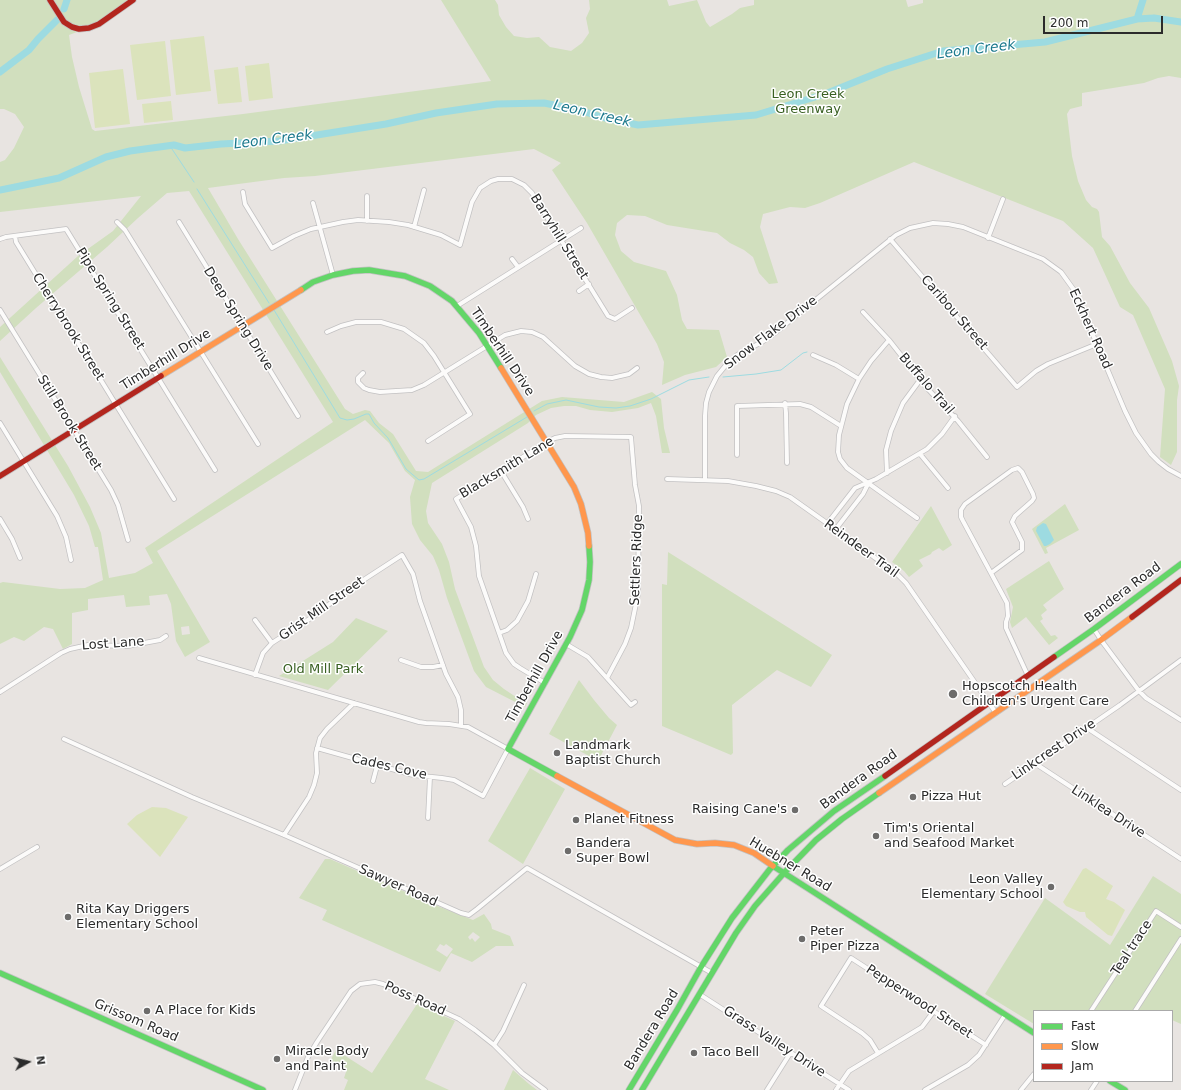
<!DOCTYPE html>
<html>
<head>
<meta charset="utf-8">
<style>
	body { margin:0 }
	#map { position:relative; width:1181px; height:1090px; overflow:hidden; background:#e8e4e1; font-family:"DejaVu Sans",sans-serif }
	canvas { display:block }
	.legend { position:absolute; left:1033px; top:1010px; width:140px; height:72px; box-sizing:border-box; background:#fff; border:1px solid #aaa; margin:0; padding:5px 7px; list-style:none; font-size:12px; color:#2b2b2b }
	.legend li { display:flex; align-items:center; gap:8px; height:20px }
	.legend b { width:20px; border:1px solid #aaa }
	.north { position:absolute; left:8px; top:1042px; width:40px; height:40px; -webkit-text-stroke:3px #fff; paint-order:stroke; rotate:82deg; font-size:11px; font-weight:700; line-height:16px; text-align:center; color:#2b2b2b }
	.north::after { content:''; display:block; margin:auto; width:14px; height:18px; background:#2b2b2b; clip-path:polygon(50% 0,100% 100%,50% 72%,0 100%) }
	.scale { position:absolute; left:1043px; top:16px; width:120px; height:18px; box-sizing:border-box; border:2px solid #2b2b2b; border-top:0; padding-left:5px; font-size:12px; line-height:14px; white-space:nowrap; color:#2b2b2b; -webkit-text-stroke:3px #fff; paint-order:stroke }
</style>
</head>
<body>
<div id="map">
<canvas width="1181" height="1090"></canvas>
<ul class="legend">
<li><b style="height:5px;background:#63d668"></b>Fast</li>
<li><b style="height:5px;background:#ff974d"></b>Slow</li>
<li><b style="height:5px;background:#b3261e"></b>Jam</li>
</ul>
<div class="north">N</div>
<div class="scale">200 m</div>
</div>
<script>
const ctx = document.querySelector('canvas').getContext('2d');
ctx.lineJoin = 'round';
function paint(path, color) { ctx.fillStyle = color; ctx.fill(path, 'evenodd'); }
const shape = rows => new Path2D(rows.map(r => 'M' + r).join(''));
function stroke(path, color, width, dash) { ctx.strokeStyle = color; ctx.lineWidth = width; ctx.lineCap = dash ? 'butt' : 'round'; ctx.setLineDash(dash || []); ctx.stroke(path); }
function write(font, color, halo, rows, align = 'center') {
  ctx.font = font + ' "DejaVu Sans",sans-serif'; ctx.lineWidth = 3; ctx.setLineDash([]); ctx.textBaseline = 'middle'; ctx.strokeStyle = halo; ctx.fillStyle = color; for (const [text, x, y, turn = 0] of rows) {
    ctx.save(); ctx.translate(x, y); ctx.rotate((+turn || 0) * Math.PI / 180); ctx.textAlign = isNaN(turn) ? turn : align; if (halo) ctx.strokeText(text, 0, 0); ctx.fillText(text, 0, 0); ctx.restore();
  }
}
const green = shape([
	[0,0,133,0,93,26,69,35,72,57,79,87,92,129,95,131,243,114,491,81,441,0,495,0,498,5,499,15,506,27,514,36,527,38,539,37,550,47,571,51,582,43,589,33,586,18,590,9,589,0,667,0,669,6,697,0,706,22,710,27,732,14,740,8,754,5,754,0,906,0,908,7,923,3,923,0,1181,0,1181,78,1169,76,1158,78,1144,83,1082,93,1082,106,1070,109,1067,114,1072,156,1078,181,1086,200,1092,207,1097,209,1099,212,1102,237,1110,246,1130,283,1149,308,1172,361,1179,386,1177,400,1177,452,1171,465,1160,457,1165,389,1133,315,1120,307,1093,248,1063,221,914,162,820,203,805,208,790,207,763,214,760,227,778,283,769,284,759,273,753,257,744,250,730,243,717,233,667,225,645,216,627,215,617,223,615,235,621,251,634,262,666,271,677,295,682,320,687,329,719,330,727,357,716,367,685,375,662,385,664,362,657,344,587,223,552,170,561,163,534,149,315,176,284,178,208,188,238,239,345,409,353,414,365,410,370,411,379,423,393,434,416,471,428,472,542,401,562,397,624,402,652,392,661,399,664,428,670,453,662,453,656,416,651,403,638,408,612,412,590,410,576,406,564,406,551,408,536,415,528,423,432,483,426,511,428,523,442,544,449,562,455,589,484,667,493,680,504,689,513,695,527,703,525,707,486,687,474,671,447,598,439,570,433,556,420,540,412,524,410,497,415,480,405,471,389,443,365,420,157,551,210,642,185,657,176,641,171,604,167,594,149,596,150,605,126,607,124,595,88,599,88,610,72,613,72,644,63,649,53,629,44,627,24,641,14,637,0,644,0,583,3,582,60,589,85,588,103,580,98,547,95,547,89,526,74,495,0,372,0,357,68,466,90,507,101,533,109,578,135,573,153,563,145,548,333,422,189,191,167,193,138,218,107,247,36,308,0,341,0,327,78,256,113,231,141,196,0,212,0,162,5,160,14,148,24,127,15,114,4,109,0,109],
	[189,626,190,634,182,635,181,627],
	[1065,504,1079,530,1046,548,1048,553,1045,554,1032,529],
	[931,506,952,545,943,551,939,548,932,552,931,554,919,560,923,566,909,577,904,571,892,562],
	[668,552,832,655,811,687,777,670,732,705,733,753,731,755,662,726,662,584,667,585],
	[1049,561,1064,589,1043,605,1047,610,1041,615,1043,619,1040,621,1051,636,1055,635,1058,638,1049,645,1026,617,1012,628,1010,622,1013,607,1006,589],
	[356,618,388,631,328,690,279,676,333,642],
	[579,680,594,700,609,718,617,725,598,761,549,734],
	[530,768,565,789,523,864,488,841],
	[325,859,330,859,440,907,473,920,484,914,491,924,492,929,510,936,514,946,496,946,472,962,451,953,440,972,322,920,327,910,299,898],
	[473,932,480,937,475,942,472,938,470,940,468,937],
	[440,944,444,946,446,944,453,949,447,957,436,950],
	[1153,876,1181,894,1181,1024,1172,1020,1172,1011,1034,1011,1034,1024,985,994,1045,898,1110,945],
	[417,1004,455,1021,425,1079,449,1090,344,1090,348,1080,344,1078,347,1069,330,1061,336,1050,372,1073],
	[513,1070,529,1084,537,1090,504,1090]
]);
const pitch = shape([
	[204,36,211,91,176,95,170,40],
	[165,41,171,96,137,100,130,45],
	[269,63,273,98,249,101,245,66],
	[238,67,242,102,218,104,214,70],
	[123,69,130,124,95,128,89,73],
	[171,101,173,120,144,123,142,104],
	[152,807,166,808,188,817,160,857,127,824,137,815],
	[1086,868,1113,886,1106,899,1114,902,1125,910,1112,936,1108,935,1086,917,1085,912,1080,912,1066,906,1063,902,1083,869]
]);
const water = shape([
	[1043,523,1046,524,1054,540,1050,544,1046,546,1044,546,1036,531,1037,527]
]);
const stream = shape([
	[170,146,194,182],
	[197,189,269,303],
	[274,310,340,418,347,420,354,419,366,414,369,414,374,423,388,438,406,469,419,480,424,479,527,417],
	[723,377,756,374,781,370,803,353,807,352],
	[534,411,547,404,566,400,599,407,616,408,630,406,651,399,689,380,709,377]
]);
const river = shape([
	[64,9,67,0],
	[1137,19,1143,0],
	[0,72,29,50,38,39,57,20],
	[0,190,59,178,106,157,130,151,174,145,185,148,221,144,279,141,386,124,436,113,497,104,544,103,575,109,605,118,638,125,756,115,825,94,887,69,943,51,1045,42,1137,19,1154,18,1181,22]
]);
const street = shape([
	[243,192,245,204,272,248,294,236,311,229,343,222,358,220,389,222,408,225,441,235,460,245,472,202,480,188,491,181,498,179,512,179,524,185,532,193,608,316,615,319,632,308],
	[313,203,333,275],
	[367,221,367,196],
	[117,222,125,230,130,238,258,444],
	[179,222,298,416],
	[414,227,424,190],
	[15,236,16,242,174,499],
	[988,238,1003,199],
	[0,239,6,237,66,229,215,470],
	[890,239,1017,387,1036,371,1048,364,1097,344],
	[512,259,518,267],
	[579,291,589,284],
	[457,306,581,228],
	[0,310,111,490,118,505,128,540],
	[863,312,889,340,926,387,958,421,987,457],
	[327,332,341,326,356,322,381,322,404,329,424,343,434,356,470,414,428,441],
	[889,340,871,361,859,379,847,404,839,435,838,452,840,459,847,468,917,518],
	[813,355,836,365,859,379],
	[363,373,358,378,358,382,364,388,369,390,380,392,412,390,424,385,505,335,521,331,532,332,543,337,575,366,589,374,601,377,612,378,629,374,637,368],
	[785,403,786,413,787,463],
	[0,423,57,516,66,537,71,560],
	[920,454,948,488],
	[737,455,737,406,800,404,811,407,841,426],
	[501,471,523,507,528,519],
	[887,473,886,450,891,431,903,403,920,380],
	[667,479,728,481,756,486,776,491,790,497,855,543,897,574,906,583,996,713],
	[705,479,705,416,706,403,709,392,717,376,726,365,737,355,762,342,771,336,896,235,910,228,933,223,948,224,963,227,1043,259,1061,272,1074,290,1125,411,1136,433,1151,454,1159,462,1168,469,1181,476],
	[0,519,12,539,20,558],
	[827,524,855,488,876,479,927,449,942,434,955,416],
	[835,530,863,494,868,484],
	[991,573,1022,550,1022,542,1012,522,1015,516,1032,501,1034,498,1033,494,1022,472,1018,468,1012,470,965,504,961,510,961,517,963,521,1007,603,1008,616,1006,622,1006,628,1028,676],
	[255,620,272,643],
	[1094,629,1101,640,1139,691,1146,698,1181,720],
	[499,633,507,630,517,621,528,601,536,574],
	[566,644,588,657,631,705,635,702],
	[199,658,419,722,426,723,449,724,468,727,508,749,483,796,454,780,442,778,413,775,317,748],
	[401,660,421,667,433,667,443,665],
	[255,675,263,653,272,643,314,616,345,592,402,555,413,574,420,601,446,674,458,697,461,710,461,725],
	[545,683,520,668,514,664,506,653,479,576,476,546,471,527,456,499,547,442,555,438,565,436,631,437,635,485,639,506,638,594,631,628,625,644,607,678],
	[0,692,61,653,70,649,88,645,128,646,160,640,166,636],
	[1087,728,1181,790],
	[64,739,192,797,284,835,461,913,469,915,477,909,527,868,712,973],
	[1036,764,1181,859],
	[373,781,377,766],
	[1005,784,1120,705,1181,660],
	[428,818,430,777],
	[284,835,309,797,314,785,317,773,316,753,320,738,327,729,354,703],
	[0,869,37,847],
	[699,994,849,1090],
	[1091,1011,1156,911,1181,927],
	[1135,1011,1181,939],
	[494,1045,503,1031,524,985],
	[878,1053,870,1040,862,1033,821,1006,851,958,986,1045],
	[295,1090,308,1057,317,1042,351,991,360,984,375,982,383,984,459,1019,475,1030,494,1045,522,1073,545,1090],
	[767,1090,791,1052],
	[836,1090,849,1071,922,1027,934,1011],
	[925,1090,968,1065,979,1055,1005,1015],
	[1021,1090,1034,1074],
	[1091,1090,1097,1081]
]);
const fast = shape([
	[301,290,313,282,333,275,353,271,369,270,405,276,430,286,452,301,479,333,501,368],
	[1054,657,1094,629,1181,564],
	[557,776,508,749,570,637,582,610,589,580,590,562,589,546],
	[773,866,1034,1033],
	[0,973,263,1090],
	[1110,1081,1125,1090],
	[629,1090,677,1010,701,967,732,918,770,869,788,850,834,811,885,776],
	[642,1090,736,933,755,906,784,873,816,840,842,819,879,793]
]);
const slow = shape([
	[501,368,574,487,581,504,588,533,589,546],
	[161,376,301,290],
	[557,776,675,840,697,844,715,843,734,845,754,853,773,866],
	[879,793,1101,640,1132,617]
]);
const jam = shape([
	[50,0,64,22,72,27,79,29,89,28,99,24,133,0],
	[0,476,161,376],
	[1132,617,1181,580],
	[885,776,1054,657]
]);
const markers = [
	[953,694,5,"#6d6c6b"],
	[557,753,4,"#6d6c6b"],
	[913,797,4,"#6d6c6b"],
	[795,810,4,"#6d6c6b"],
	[576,820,4,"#6d6c6b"],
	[876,836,4,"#6d6c6b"],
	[568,851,4,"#6d6c6b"],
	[1051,887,4,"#6d6c6b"],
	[68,917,4,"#6d6c6b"],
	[802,939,4,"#6d6c6b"],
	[147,1011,4,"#6d6c6b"],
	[694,1053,4,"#6d6c6b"],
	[277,1059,4,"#6d6c6b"]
];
const parkNames = [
	["Leon Creek",808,95],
	["Greenway",808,110],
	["Old Mill Park",323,670]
];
const streetNames = [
	["Barryhill Street",559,237,58],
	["Pipe Spring Street",110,299,58],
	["Caribou Street",954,313,49],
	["Deep Spring Drive",238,319,58],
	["Cherrybrook Street",68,327,58],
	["Eckhert Road",1090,329,66],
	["Snow Flake Drive",771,333,-37],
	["Timberhill Drive",502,352,56],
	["Timberhill Drive",166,360,-32],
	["Buffalo Trail",926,384,49],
	["Still Brook Street",69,423,58],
	["Blacksmith Lane",507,468,-31],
	["Reindeer Trail",861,549,36],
	["Settlers Ridge",637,560,-88],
	["Bandera Road",1123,593,-37],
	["Grist Mill Street",322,609,-35],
	["Lost Lane",113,644,-4],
	["Timberhill Drive",535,677,-61],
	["Linkcrest Drive",1054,750,-34],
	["Cades Cove",389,767,13],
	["Bandera Road",859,780,-36],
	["Linklea Drive",1108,812,33],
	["Huebner Road",790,865,31],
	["Sawyer Road",398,886,24],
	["Teal trace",1132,948,-57],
	["Poss Road",415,999,24],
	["Pepperwood Street",919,1002,33],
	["Grissom Road",136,1021,23],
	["Bandera Road",652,1030,-59],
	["Grass Valley Drive",774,1042,33]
];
const poiNames = [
	["Hopscotch Health",962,687],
	["Children's Urgent Care",962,702],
	["Landmark",565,746],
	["Baptist Church",565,761],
	["Pizza Hut",921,797],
	["Raising Cane's",787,810,"right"],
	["Planet Fitness",584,820],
	["Tim's Oriental",884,829],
	["and Seafood Market",884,844],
	["Bandera",576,844],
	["Super Bowl",576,859],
	["Leon Valley",1043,880,"right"],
	["Elementary School",1043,895,"right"],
	["Rita Kay Driggers",76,910],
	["Elementary School",76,925],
	["Peter",810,932],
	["Piper Pizza",810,947],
	["A Place for Kids",155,1011],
	["Miracle Body",285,1052],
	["and Paint",285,1067],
	["Taco Bell",702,1053]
];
const waterNames = [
	["Leon Creek",976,50,-7],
	["Leon Creek",592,114,13],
	["Leon Creek",273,140,-7]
];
paint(green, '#d1dfbe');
paint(pitch, '#dbe3bc');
paint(water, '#9ddbe1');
stroke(stream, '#9ddbe1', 1);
stroke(river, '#9ddbe1', 7);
stroke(street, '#c2c1c2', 5.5);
stroke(fast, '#c2c1c2', 7);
stroke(slow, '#c2c1c2', 7);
stroke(jam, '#c2c1c2', 7);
stroke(street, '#fcfbfa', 4);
stroke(fast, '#63d668', 5.5);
stroke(slow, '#ff974d', 5.5);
stroke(jam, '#b3261e', 5.5);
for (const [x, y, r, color] of markers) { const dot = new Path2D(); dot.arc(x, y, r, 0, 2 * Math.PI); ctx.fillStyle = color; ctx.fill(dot); stroke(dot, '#fff', 1.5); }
write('13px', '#396022', '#fff', parkNames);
write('13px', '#2b2b2b', '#fff', streetNames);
write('13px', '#2b2b2b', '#fff', poiNames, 'left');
write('italic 14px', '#1c798d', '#fff', waterNames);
</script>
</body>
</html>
